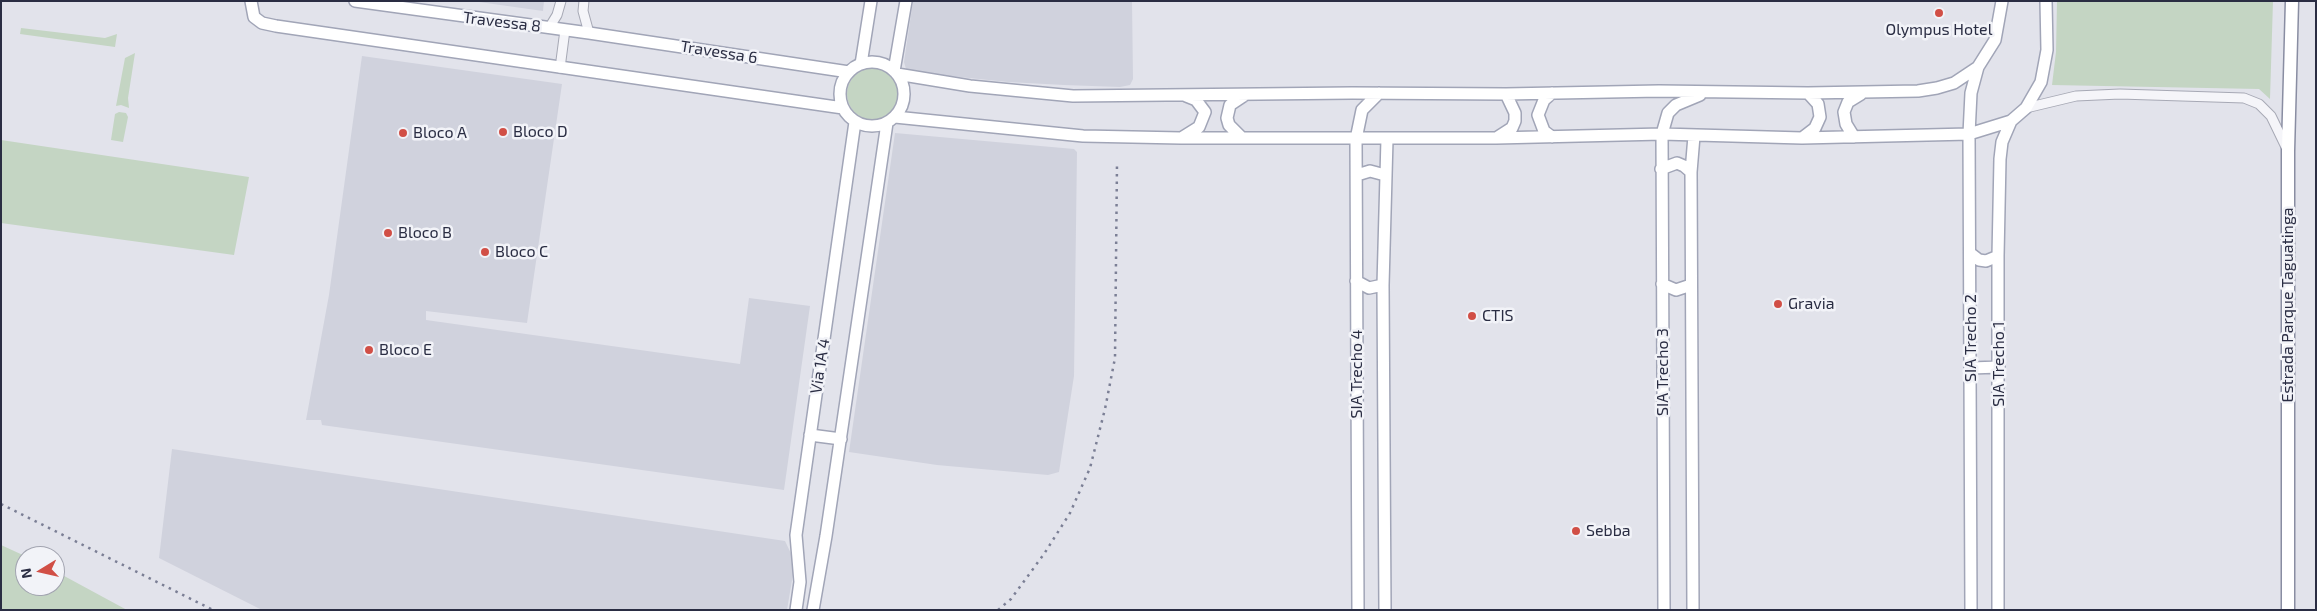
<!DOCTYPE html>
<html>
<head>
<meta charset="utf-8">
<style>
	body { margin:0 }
	#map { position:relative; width:2317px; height:611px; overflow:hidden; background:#e2e3eb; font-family:"Exo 2",sans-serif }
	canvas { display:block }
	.frame { position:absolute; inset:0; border:2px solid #2a2d43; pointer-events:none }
	.north { position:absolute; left:15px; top:546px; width:50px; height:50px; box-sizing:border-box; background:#f2f3f8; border:1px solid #a2a4b0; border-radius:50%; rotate:261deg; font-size:14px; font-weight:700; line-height:20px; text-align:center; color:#2a2d43 }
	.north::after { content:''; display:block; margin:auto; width:18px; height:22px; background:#d14f46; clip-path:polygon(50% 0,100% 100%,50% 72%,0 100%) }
</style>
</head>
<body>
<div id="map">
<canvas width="2317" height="611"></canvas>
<div class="frame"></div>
<div class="north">N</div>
</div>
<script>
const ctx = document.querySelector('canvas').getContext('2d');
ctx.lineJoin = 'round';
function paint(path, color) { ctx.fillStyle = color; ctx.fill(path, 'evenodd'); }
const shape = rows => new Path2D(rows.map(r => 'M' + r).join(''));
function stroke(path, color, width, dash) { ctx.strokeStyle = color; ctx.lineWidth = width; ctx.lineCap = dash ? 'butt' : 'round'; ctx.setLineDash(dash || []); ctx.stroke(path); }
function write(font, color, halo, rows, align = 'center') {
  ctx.font = font + ' "Exo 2",sans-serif'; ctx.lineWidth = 5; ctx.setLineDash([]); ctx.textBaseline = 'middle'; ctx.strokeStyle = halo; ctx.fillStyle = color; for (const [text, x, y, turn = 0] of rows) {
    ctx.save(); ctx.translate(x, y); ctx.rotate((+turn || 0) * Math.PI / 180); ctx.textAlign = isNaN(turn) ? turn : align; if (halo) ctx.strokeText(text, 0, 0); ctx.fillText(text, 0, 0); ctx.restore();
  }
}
const built = shape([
	[472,1,544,1,543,11],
	[913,1,1132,1,1133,79,1130,85,1120,87,1064,85,1008,82,911,72,906,69,904,62],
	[362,56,562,84,527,323,426,311,426,320,740,364,749,298,810,306,784,490,322,425,321,420,306,420,329,295],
	[895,133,1074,149,1077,152,1074,376,1059,472,1048,475,937,465,849,452],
	[172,449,785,541,795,562,787,610,262,610,159,558]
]);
const green = shape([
	[2057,1,2273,1,2270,99,2259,89,2052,85,2056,52],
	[21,28,105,38,117,34,115,47,20,34],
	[135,53,128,98,129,108,121,105,116,106,125,58],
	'847 94a26 26 0 1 1 52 0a26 26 0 1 1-52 0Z',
	[119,112,126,113,128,117,123,142,111,140,115,114],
	[1,140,249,177,234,255,1,223],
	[1,545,25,556,25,586,55,586,55,571,127,610,1,610]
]);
const minor = shape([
	[584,1,583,11,589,33],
	[549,28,557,15,561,1],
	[560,68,565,30],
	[2026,108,2076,96,2120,94,2244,98,2259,104,2271,116,2286,147]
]);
const major = shape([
	[251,1,254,17,262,23,276,26,843,108],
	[355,1,589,33,849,72],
	'840 94a32 32 0 1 1 64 0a32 32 0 1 1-64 0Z',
	[861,64,871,1],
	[894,71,906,1],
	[897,74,970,86,1073,96,1352,93,1506,94,1659,91,1808,93,1918,91,1937,88,1954,83,1978,67,1995,40,2002,1],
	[895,117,1083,136,1181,138,1496,138,1662,134,1802,138,1969,134,2011,121,2026,108,2041,82,2047,50,2046,1],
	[1183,137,1199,127,1205,112,1196,100,1186,96],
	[1498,137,1512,128,1515,121,1515,113,1506,94],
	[1552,137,1544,131,1538,115,1544,100,1552,93],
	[1854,137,1846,124,1844,112,1848,102,1861,94],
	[1242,138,1229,125,1227,118,1230,105,1245,95],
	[1802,138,1815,128,1820,117,1818,104,1808,93],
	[1661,169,1677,163,1684,166,1691,172],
	[1357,175,1370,171,1385,175],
	[1970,253,1979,260,1986,261,1998,256],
	[1356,281,1369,288,1383,285],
	[1662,284,1676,290,1691,285],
	[1971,368,1999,367],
	[810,435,841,439],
	[796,610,800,582,796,535,855,122],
	[813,610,826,536,887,123],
	[1358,610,1356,139,1362,110,1379,93],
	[1385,610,1383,285,1387,139],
	[1664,610,1662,134,1668,113,1676,105,1700,95],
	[1693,610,1691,172,1694,136],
	[1971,610,1969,134,1971,93,1978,67],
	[1998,610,1998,256,2000,159,2002,142,2011,121]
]);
const highway = shape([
	[2288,610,2288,151,2292,1]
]);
const rail = shape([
	[1,504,213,610],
	[998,610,1011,599,1044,554,1070,513,1090,468,1105,409,1115,358,1117,163]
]);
const markers = [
	[1939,13,5,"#d14f46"],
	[503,132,5,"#d14f46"],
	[403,133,5,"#d14f46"],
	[388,233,5,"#d14f46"],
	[485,252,5,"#d14f46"],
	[1778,304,5,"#d14f46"],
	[1472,316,5,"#d14f46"],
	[369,350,5,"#d14f46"],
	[1576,531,5,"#d14f46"]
];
const streetNames = [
	["Travessa 8",502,22,7],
	["Travessa 6",719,52,9],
	["Estrada Parque Taguatinga",2288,305,-90],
	["SIA Trecho 2",1971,338,-90],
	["SIA Trecho 1",1999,364,-90],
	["Via 1A 4",820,366,-81],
	["SIA Trecho 3",1663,372,-90],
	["SIA Trecho 4",1357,374,-90]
];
const poiNames = [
	["Olympus Hotel",1939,30,"center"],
	["Bloco D",513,132],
	["Bloco A",413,133],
	["Bloco B",398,233],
	["Bloco C",495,252],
	["Gravia",1788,304],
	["CTIS",1482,316],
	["Bloco E",379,350],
	["Sebba",1586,531]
];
paint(built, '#d0d2dd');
paint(green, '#c4d5c3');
stroke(minor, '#a7a9b5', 11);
stroke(major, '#a1a5b7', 14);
stroke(highway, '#898da2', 15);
stroke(minor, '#f5f5f9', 9);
stroke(major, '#fff', 11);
stroke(highway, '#fff', 12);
stroke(rail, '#7b7f95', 2.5, [2.5, 5]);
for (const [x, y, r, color] of markers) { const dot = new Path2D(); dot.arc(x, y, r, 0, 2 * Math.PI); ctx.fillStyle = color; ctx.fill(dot); stroke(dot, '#f2f3f8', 2); }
write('16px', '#2a2d43', '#f2f3f8', streetNames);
write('16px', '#2a2d43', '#f2f3f8', poiNames, 'left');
</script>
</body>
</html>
